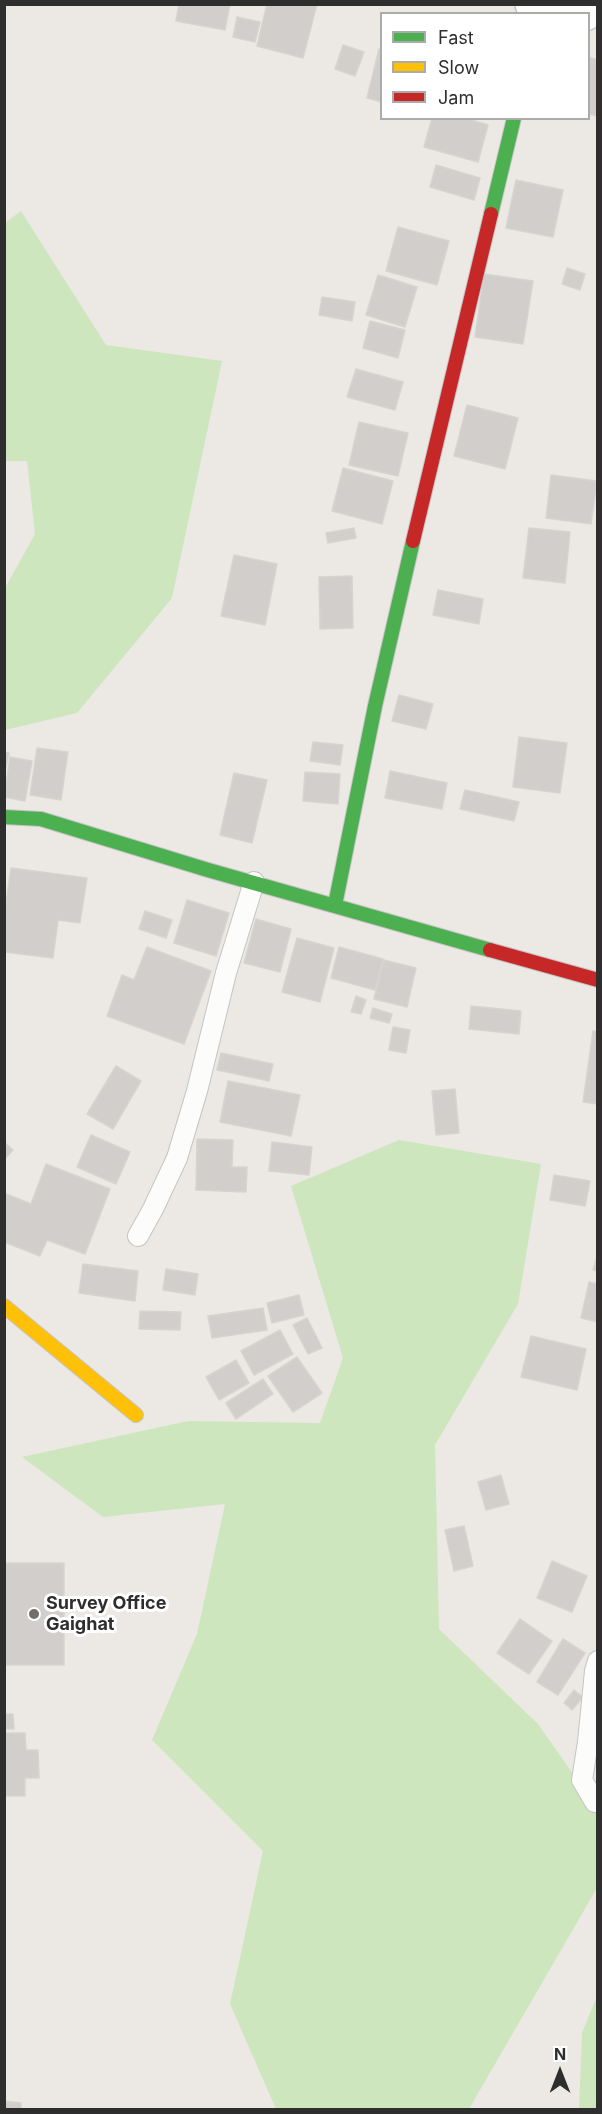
<!DOCTYPE html>
<html>
<head>
<meta charset="utf-8">
<style>
	body { margin:0 }
	#map { position:relative; width:602px; height:2114px; overflow:hidden; background:#ece8e4; font-family:Inter,sans-serif }
	canvas { display:block }
	.frame { position:absolute; inset:0; border:6px solid #2e2e2e; pointer-events:none }
	.legend { position:absolute; left:380px; top:12px; width:210px; height:108px; box-sizing:border-box; background:#fff; border:2px solid #ababab; margin:0; padding:8px 10px; list-style:none; font-size:18px; color:#2e2e2e }
	.legend li { display:flex; align-items:center; gap:12px; height:30px }
	.legend b { width:30px; border:2px solid #ababab }
	.north { position:absolute; left:530px; top:2042px; width:60px; height:60px; -webkit-text-stroke:4px #fff; paint-order:stroke; rotate:0deg; font-size:16px; font-weight:700; line-height:24px; text-align:center; color:#2e2e2e }
	.north::after { content:''; display:block; margin:auto; width:21px; height:27px; background:#2e2e2e; clip-path:polygon(50% 0,100% 100%,50% 72%,0 100%) }
</style>
</head>
<body>
<div id="map">
<canvas width="602" height="2114"></canvas>
<div class="frame"></div>
<ul class="legend">
<li><b style="height:8px;background:#4caf50"></b>Fast</li>
<li><b style="height:8px;background:#ffc107"></b>Slow</li>
<li><b style="height:8px;background:#c62828"></b>Jam</li>
</ul>
<div class="north">N</div>
</div>
<script>
const ctx = document.querySelector('canvas').getContext('2d');
ctx.lineJoin = 'round';
function paint(path, color) { ctx.fillStyle = color; ctx.fill(path, 'evenodd'); }
const shape = rows => new Path2D(rows.map(r => 'M' + r).join(''));
function stroke(path, color, width, dash) { ctx.strokeStyle = color; ctx.lineWidth = width; ctx.lineCap = dash ? 'butt' : 'round'; ctx.setLineDash(dash || []); ctx.stroke(path); }
function write(font, color, halo, rows, align = 'center') {
  ctx.font = font + ' Inter,sans-serif'; ctx.lineWidth = 6; ctx.setLineDash([]); ctx.textBaseline = 'middle'; ctx.strokeStyle = halo; ctx.fillStyle = color; for (const [text, x, y, turn = 0] of rows) {
    ctx.save(); ctx.translate(x, y); ctx.rotate((+turn || 0) * Math.PI / 180); ctx.textAlign = isNaN(turn) ? turn : align; if (halo) ctx.strokeText(text, 0, 0); ctx.fillText(text, 0, 0); ctx.restore();
  }
}
const green = shape([
	[21,211,106,345,222,361,172,598,77,713,5,730,5,588,35,534,27,461,4,461,5,223],
	[399,1140,541,1164,518,1304,435,1445,439,1629,538,1724,597,1808,597,1888,469,2109,276,2109,230,2004,263,1851,152,1740,197,1634,225,1504,103,1517,22,1457,188,1421,320,1423,343,1358,291,1186],
	[597,1996,597,2109,579,2109,582,2033]
]);
const building = shape([
	[179,4,230,4,225,30,176,21,179,4],
	[267,4,317,4,303,58,257,46,267,4],
	[237,17,260,22,255,42,233,37,237,17],
	[343,45,364,52,355,76,335,69,343,45],
	[379,49,382,50,382,102,367,98,379,49],
	[588,57,598,60,598,116,588,114,588,57],
	[432,118,465,118,488,125,478,162,424,147,432,118],
	[436,165,480,178,474,200,430,187,436,165],
	[516,180,563,190,553,237,506,228,516,180],
	[398,227,449,241,437,285,386,271,398,227],
	[567,268,585,274,580,290,562,284,567,268],
	[484,274,533,281,523,344,475,337,484,274],
	[378,275,417,287,405,327,366,315,378,275],
	[322,297,355,302,352,321,319,315,322,297],
	[370,321,405,330,398,358,363,348,370,321],
	[356,369,403,382,395,410,347,397,356,369],
	[467,405,518,418,505,469,454,456,467,405],
	[359,422,408,433,398,476,349,465,359,422],
	[343,468,393,481,382,524,332,511,343,468],
	[551,475,597,481,591,524,546,518,551,475],
	[354,528,356,538,328,543,326,533,354,528],
	[529,528,570,532,565,583,523,578,529,528],
	[234,555,277,564,265,625,221,616,234,555],
	[352,576,353,628,320,629,319,577,352,576],
	[438,590,483,599,479,624,433,615,438,590],
	[399,695,433,704,426,729,392,721,399,695],
	[519,737,567,743,560,793,513,787,519,737],
	[313,742,343,745,340,765,310,761,313,742],
	[37,748,68,752,61,800,30,795,37,748],
	[4,752,9,753,4,776,4,752],
	[10,757,32,761,25,801,4,797,10,757],
	[390,771,447,783,442,809,385,798,390,771],
	[305,772,340,774,338,804,303,801,305,772],
	[234,773,267,780,252,843,220,835,234,773],
	[465,790,519,802,514,821,460,809,465,790],
	[11,868,87,878,80,923,58,920,53,958,4,952,4,916,11,868],
	[187,900,229,913,216,956,174,943,187,900],
	[145,911,172,920,166,938,139,929,145,911],
	[256,919,291,929,280,972,244,963,256,919],
	[297,938,334,948,320,1002,282,992,297,938],
	[147,947,211,971,184,1044,107,1016,122,975,134,980,147,947],
	[339,947,383,959,375,990,331,978,339,947],
	[384,960,416,968,407,1007,374,999,384,960],
	[356,996,366,1000,361,1014,351,1012,356,996],
	[471,1006,521,1011,519,1034,469,1029,471,1006],
	[373,1008,392,1014,389,1023,370,1018,373,1008],
	[393,1027,410,1030,406,1053,389,1050,393,1027],
	[593,1031,598,1032,598,1104,583,1102,593,1031],
	[221,1053,273,1064,269,1081,217,1070,221,1053],
	[116,1066,141,1081,113,1129,87,1114,116,1066],
	[228,1081,300,1095,291,1136,220,1122,228,1081],
	[455,1089,459,1133,436,1135,432,1091,455,1089],
	[91,1135,130,1152,116,1184,77,1167,91,1135],
	[197,1139,233,1140,232,1167,247,1167,246,1192,196,1190,197,1139],
	[4,1142,13,1150,4,1160,4,1142],
	[272,1142,312,1147,309,1175,269,1171,272,1142],
	[46,1164,110,1189,85,1254,47,1240,40,1256,4,1242,4,1193,31,1204,46,1164],
	[554,1175,590,1181,585,1206,550,1200,554,1175],
	[598,1254,598,1271,593,1270,598,1254],
	[83,1264,138,1271,135,1301,79,1293,83,1264],
	[166,1269,198,1274,195,1295,163,1290,166,1269],
	[589,1282,598,1284,598,1322,581,1318,589,1282],
	[299,1295,304,1315,272,1323,267,1303,299,1295],
	[263,1308,267,1330,212,1338,208,1316,263,1308],
	[140,1311,181,1312,180,1330,139,1329,140,1311],
	[307,1318,322,1348,308,1354,293,1325,307,1318],
	[280,1330,293,1354,254,1375,241,1351,280,1330],
	[531,1336,586,1349,577,1390,521,1377,531,1336],
	[297,1357,322,1393,293,1412,268,1376,297,1357],
	[236,1360,249,1383,219,1400,206,1377,236,1360],
	[263,1379,273,1394,236,1419,226,1403,263,1379],
	[501,1475,509,1504,486,1510,478,1482,501,1475],
	[464,1526,473,1566,454,1571,445,1530,464,1526],
	[552,1561,587,1576,572,1612,537,1598,552,1561],
	[4,1563,64,1563,64,1665,4,1665,4,1563],
	[520,1619,552,1641,529,1674,497,1653,520,1619],
	[563,1639,585,1653,558,1695,537,1682,563,1639],
	[574,1690,583,1697,572,1710,564,1703,574,1690],
	[4,1714,13,1714,14,1729,4,1729,4,1714],
	[4,1733,25,1733,26,1750,38,1750,39,1778,25,1778,25,1796,4,1796,4,1733],
	[4,2101,21,2103,21,2110,4,2110,4,2101]
]);
const lane = shape([
	[138,1236,153,1209,177,1158,197,1091,226,973,254,882],
	[598,1661,595,1671,588,1742,582,1780,595,1802,598,1802]
]);
const street = shape([
	[532,4,585,14]
]);
const fast = shape([
	[491,214,514,118],
	[4,817,41,819,208,870,490,950],
	[335,905,375,706,413,541]
]);
const slow = shape([
	[4,1306,136,1415]
]);
const jam = shape([
	[413,541,491,214],
	[490,950,598,980]
]);
const markers = [
	[34,1614,6,"#706f6e"]
];
const poiNames = [
	["Survey Office",46,1604],
	["Gaighat",46,1625]
];
paint(green, '#cee6be');
paint(building, '#d1cecb');
stroke(building, '#d7d4d0', 1.5);
stroke(lane, '#c5c4c5', 22);
stroke(street, '#c5c4c5', 36);
stroke(fast, '#c5c4c5', 16);
stroke(slow, '#c5c4c5', 16);
stroke(jam, '#c5c4c5', 16);
stroke(lane, '#fcfcfb', 20);
stroke(street, '#fcfcfb', 33);
stroke(fast, '#4caf50', 14);
stroke(slow, '#ffc107', 14);
stroke(jam, '#c62828', 14);
for (const [x, y, r, color] of markers) { const dot = new Path2D(); dot.arc(x, y, r, 0, 2 * Math.PI); ctx.fillStyle = color; ctx.fill(dot); stroke(dot, '#fff', 2); }
write('bold 18px', '#2e2e2e', '#fff', poiNames, 'left');
</script>
</body>
</html>
